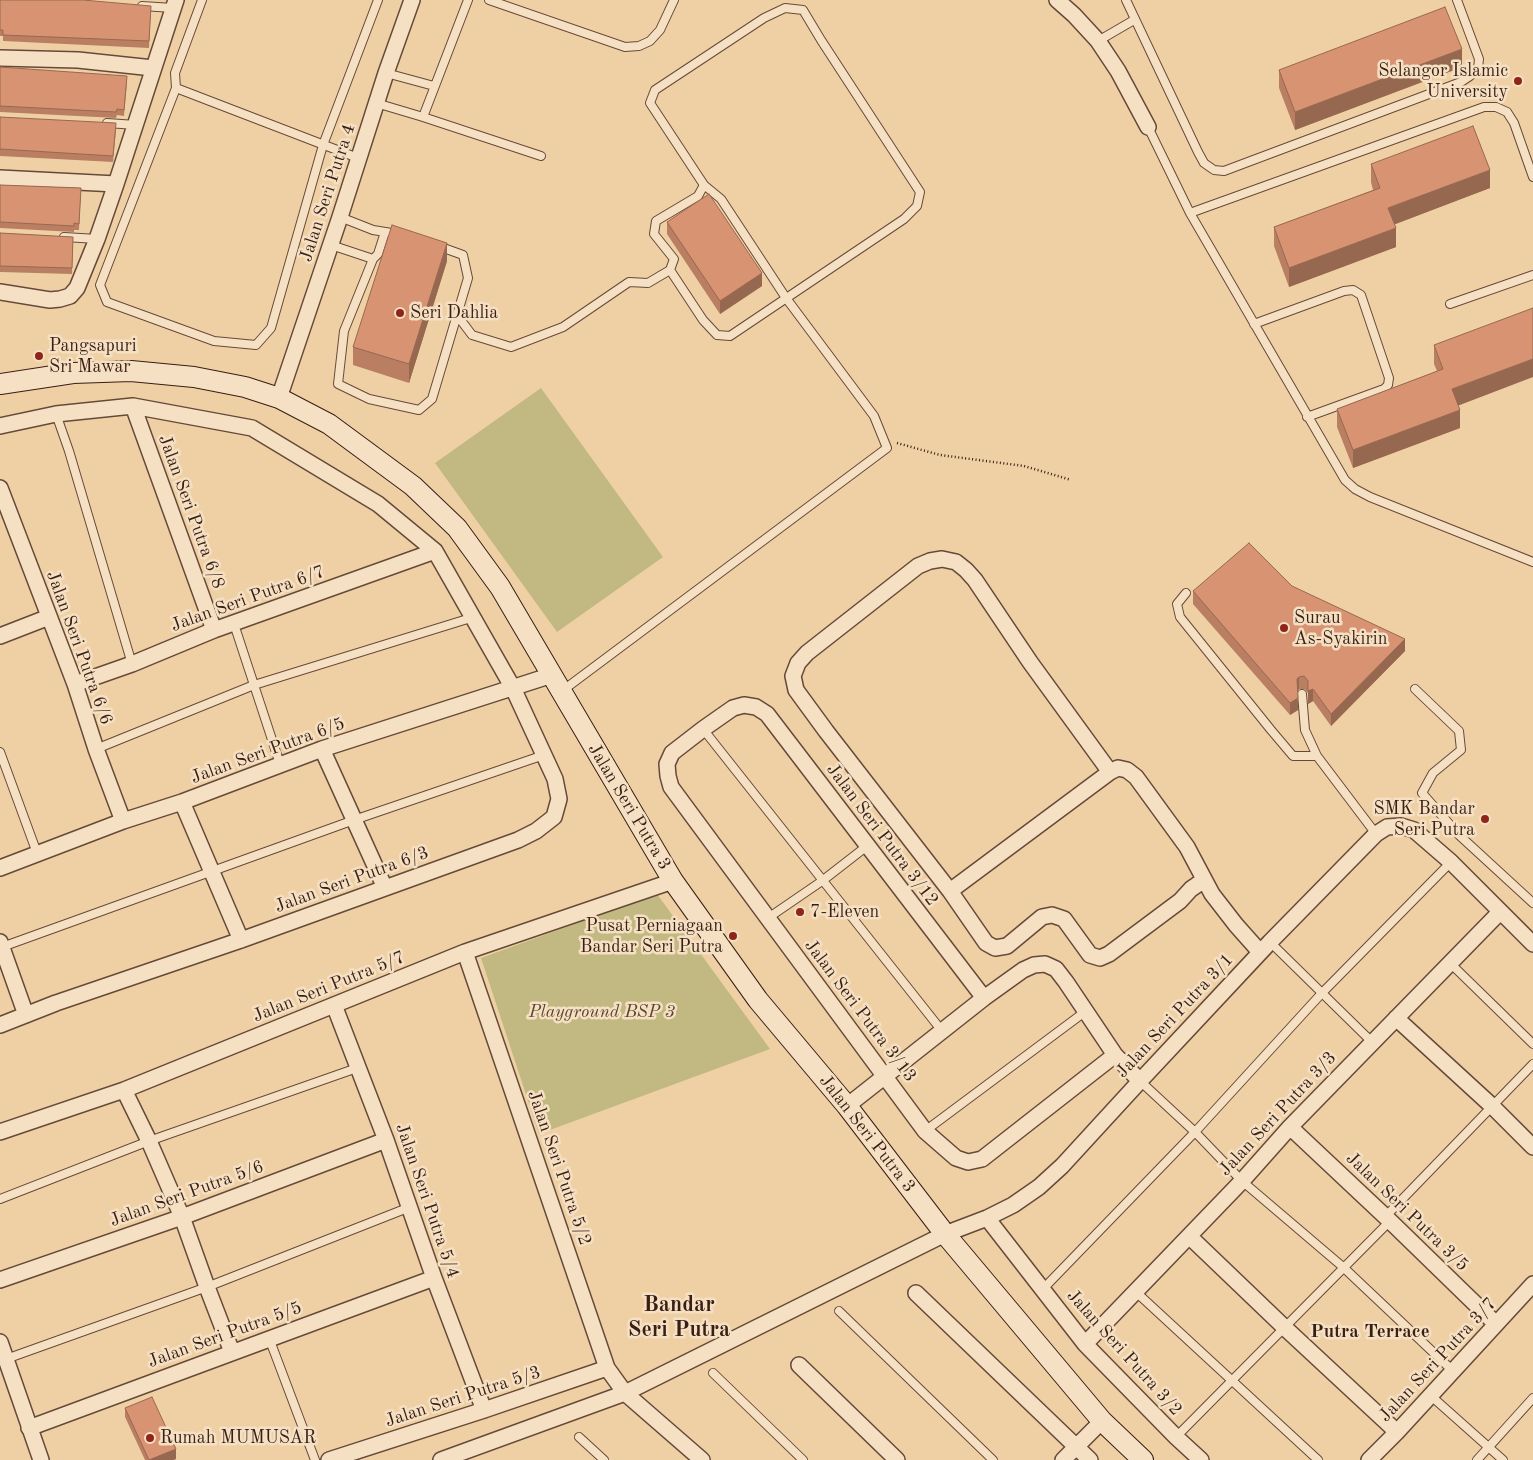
<!DOCTYPE html>
<html>
<head>
<meta charset="utf-8">
<style>
	body { margin:0 }
	canvas { display:block; background:#efd0a5 }
</style>
</head>
<body>
<canvas width="1533" height="1460"></canvas>
<script>
const ctx = document.querySelector('canvas').getContext('2d');
ctx.lineJoin = 'round';
function paint(path, color) { ctx.fillStyle = color; ctx.fill(path, 'evenodd'); }
const shape = rows => new Path2D(rows.map(r => 'M' + r).join(''));
function stroke(path, color, width, dash) { ctx.strokeStyle = color; ctx.lineWidth = width; ctx.lineCap = dash ? 'butt' : 'round'; ctx.setLineDash(dash || []); ctx.stroke(path); }
function write(font, color, halo, rows, align = 'center') {
  ctx.font = font + ' "Old Standard TT",serif'; ctx.lineWidth = 5; ctx.setLineDash([]); ctx.textBaseline = 'middle'; ctx.strokeStyle = halo; ctx.fillStyle = color; for (const [text, x, y, turn = 0] of rows) {
    ctx.save(); ctx.translate(x, y); ctx.rotate((+turn || 0) * Math.PI / 180); ctx.textAlign = isNaN(turn) ? turn : align; if (halo) ctx.strokeText(text, 0, 0); ctx.fillText(text, 0, 0); ctx.restore();
  }
}
const green = shape([
	[541,388,663,557,557,632,435,463],
	[657,894,770,1049,539,1134,481,958]
]);
const path = shape([
	[897,443,940,455,1024,466,1071,480]
]);
const lane = shape([
	[202,0,175,73,176,88,100,285,107,302,214,341,256,345,271,328,323,145,378,0],
	[489,0,625,47,639,46,650,41,660,30,674,0],
	[1126,0,1198,152,1204,163,1214,170,1224,171,1461,82,1470,76,1478,69,1479,59,1457,0],
	[142,6,173,8],
	[1098,41,1134,20],
	[386,73,434,86],
	[176,88,358,158],
	[376,103,423,117,541,156],
	[423,117,468,0],
	[107,123,136,125],
	[1148,127,1190,213,1345,480,1355,489,1370,497,1533,562],
	[1190,213,1484,107,1496,107,1507,112,1514,123,1533,177],
	[340,217,373,230,398,234],
	[385,232,378,254,373,259,344,331,338,384,369,399,419,410,432,399,457,315],
	[64,237,97,239],
	[331,245,373,259],
	[438,246,463,255,468,278,457,315,472,335,511,347,563,327,629,282,648,283,670,270,674,259,654,234,656,221,698,196,704,185,650,103,655,90,764,18,785,8,803,10,821,40,920,192,917,206,904,219,730,336,717,335,703,320,670,270],
	[1450,304,1533,275],
	[1254,324,1344,291,1353,290,1361,295,1389,378,1388,385,1384,389,1307,417],
	[56,414,69,451,132,664],
	[1186,593,1177,604,1180,617,1271,730,1293,756,1317,756],
	[234,624,280,764],
	[1415,689,1459,731,1461,750,1433,773,1422,793,1459,835,1533,903],
	[562,691,887,448,874,416,786,298,721,199,704,185],
	[1302,694,1305,730,1317,756,1376,834],
	[703,729,942,1031],
	[96,749,254,685,474,617],
	[0,752,37,853],
	[768,918,822,881,867,846],
	[1270,942,1372,1042],
	[2,947,354,820,544,755],
	[1449,962,1533,1044],
	[1140,1081,1195,1132,1242,1181,1343,1267,1453,1371],
	[925,1131,1086,1011],
	[0,1199,149,1141,357,1068],
	[1386,1216,1533,1064],
	[1042,1290,1195,1132,1322,993,1451,862],
	[1136,1292,1318,1460],
	[839,1311,993,1460],
	[269,1338,315,1460],
	[6,1359,207,1287,410,1207],
	[713,1373,803,1460],
	[1430,1395,1503,1460],
	[579,1437,604,1460],
	[1176,1437,1390,1221],
	[1477,1460,1533,1398]
]);
const street = shape([
	[1057,0,1074,15,1098,41,1118,71,1148,127],
	[0,58,78,60,153,68],
	[0,178,116,184],
	[0,292,50,300,60,299,70,296,77,288,97,239,116,184,176,0],
	[279,398,340,217,386,73,412,0],
	[133,406,214,630],
	[0,426,56,414,133,406,252,428,378,504,435,551,513,688,555,779,559,799,554,817,536,831,518,840,241,940,56,1003,0,1025],
	[0,488,75,684,96,749,123,821],
	[0,636,49,617],
	[75,684,132,664,214,630,435,551],
	[322,749,385,888],
	[1110,772,1030,662,975,580,966,570,956,562,942,559,930,561,918,566,807,653,798,663,793,676,796,690,826,731,950,891,986,943,995,948,1007,946,1042,917,1052,915,1064,919,1090,955,1100,958,1109,954,1180,901,1191,889,1204,880],
	[182,802,241,940],
	[0,868,123,821,182,802,322,749,552,675],
	[950,891,1110,772,1118,768,1127,770,1136,777,1187,847,1212,894,1236,925,1260,952],
	[0,942,26,1015],
	[465,952,607,1368,625,1393,702,1460],
	[984,998,767,714,756,707,744,705,733,708,703,729,672,753,667,764,668,776,671,787,925,1131,956,1158,968,1162,982,1159,1115,1055],
	[334,1005,386,1140,434,1278,484,1410],
	[1396,1018,1492,1106,1533,1147],
	[124,1090,149,1141,182,1217,207,1287,232,1352],
	[847,1106,984,998,1023,970,1034,965,1045,964,1056,969,1066,982,1115,1055,1140,1081],
	[1290,1127,1390,1221,1496,1324],
	[0,1132,124,1090,465,952,673,881],
	[987,1218,1085,1344,1176,1437,1201,1460],
	[1189,1236,1284,1327,1397,1432],
	[0,1280,182,1217,386,1140],
	[916,1293,1090,1460],
	[0,1342,41,1460],
	[1085,1344,1242,1181,1290,1127,1500,912],
	[799,1365,897,1460],
	[29,1428,434,1278],
	[329,1460,484,1410,607,1368],
	[441,1460,625,1393,945,1234,987,1218,1013,1205,1039,1187,1062,1166,1140,1081,1270,942,1376,834,1387,827,1401,826,1414,830,1451,862,1533,944],
	[1063,1460,1102,1421],
	[1369,1460,1397,1432,1533,1284]
]);
const secondary = shape([
	[0,384,73,373,131,371,194,377,245,387,279,398,329,424,413,486,457,528,500,587,673,881,758,1000,847,1106,945,1234,1102,1421,1143,1460]
]);
const wall = shape([
	[0,0,151,6,149,48,3,41,3,36,0,36],
	[0,67,127,82,124,116,117,115,116,118,0,112],
	[1462,67,1295,130,1279,88,1279,70],
	[0,117,116,130,113,162,0,156],
	[1371,164,1490,188,1394,224,1396,247,1289,287,1274,246,1274,227,1373,190,1371,182],
	[0,185,81,188,79,230,74,230,74,232,0,228],
	[667,222,762,286,720,314,667,234],
	[0,233,73,237,72,274,0,272],
	[447,261,409,383,353,365,353,347],
	[1434,345,1458,405,1460,428,1353,468,1337,427,1337,409,1437,371,1434,364],
	[1292,586,1405,651,1331,726,1313,701,1308,704,1308,693,1304,689,1299,689,1298,691,1298,710,1290,715,1193,604,1193,591],
	[125,1408,176,1459,173,1460,145,1460,125,1417]
]);
const shadedWall = shape([
	[1462,49,1462,67,1295,130,1295,112],
	[1490,170,1490,188,1388,227,1388,208],
	[1396,228,1396,247,1289,287,1289,268],
	[447,243,447,261,409,383,409,364],
	[762,273,762,286,720,314,720,301],
	[1533,359,1533,377,1452,408,1452,389],
	[1460,410,1460,428,1353,468,1353,450],
	[1405,639,1405,651,1331,726,1331,714],
	[1299,677,1299,689,1297,691,1297,679],
	[1313,689,1313,701,1308,704,1308,691],
	[1298,698,1298,710,1290,715,1290,703],
	[176,1449,176,1459,173,1460,149,1460]
]);
const building = shape([
	[0,0,83,0,151,6,149,41,3,35,3,30,0,30,0,0],
	[1445,7,1462,49,1295,112,1279,70,1445,7],
	[0,67,127,76,124,110,117,109,116,112,0,106,0,67],
	[0,117,116,123,113,156,0,149,0,117],
	[1473,126,1490,170,1388,208,1396,228,1289,268,1274,227,1380,188,1371,164,1473,126],
	[0,185,81,188,79,224,74,223,74,226,0,222,0,185],
	[709,194,762,273,720,301,667,222,709,194],
	[392,225,447,243,409,364,353,347,392,225],
	[0,233,73,237,72,268,0,266,0,233],
	[1533,308,1533,359,1452,389,1460,410,1353,450,1337,409,1443,369,1434,345,1533,308],
	[1249,543,1292,586,1405,639,1331,714,1313,689,1308,691,1308,681,1304,676,1299,677,1297,679,1298,698,1290,703,1193,591,1249,543],
	[152,1397,176,1449,149,1460,125,1408,152,1397]
]);
const markers = [
	[1518,81,5,"#8f2418"],
	[400,313,5,"#8f2418"],
	[39,356,5,"#8f2418"],
	[1284,628,5,"#8f2418"],
	[1485,819,5,"#8f2418"],
	[800,912,5,"#8f2418"],
	[733,936,5,"#8f2418"],
	[150,1438,5,"#8f2418"]
];
const poiNames = [
	["Selangor Islamic",1508,71,"right"],
	["University",1508,92,"right"],
	["Seri Dahlia",410,313],
	["Pangsapuri",49,346],
	["Sri Mawar",49,367],
	["Surau",1294,618],
	["As-Syakirin",1294,639],
	["SMK Bandar",1475,809,"right"],
	["Seri Putra",1475,830,"right"],
	["7-Eleven",810,912],
	["Pusat Perniagaan",723,926,"right"],
	["Bandar Seri Putra",723,947,"right"],
	["Rumah MUMUSAR",160,1438]
];
const streetNames = [
	["Jalan Seri Putra 4",328,193,-72],
	["Jalan Seri Putra 6/8",191,512,70],
	["Jalan Seri Putra 6/7",248,599,-20],
	["Jalan Seri Putra 6/6",79,648,70],
	["Jalan Seri Putra 6/5",268,751,-20],
	["Jalan Seri Putra 3",629,807,59],
	["Jalan Seri Putra 3/12",882,835,53],
	["Jalan Seri Putra 6/3",352,880,-20],
	["Jalan Seri Putra 5/7",329,987,-22],
	["Jalan Seri Putra 3/13",860,1011,53],
	["Jalan Seri Putra 3/1",1175,1016,-47],
	["Jalan Seri Putra 3/3",1278,1114,-47],
	["Jalan Seri Putra 3",867,1134,52],
	["Jalan Seri Putra 5/2",559,1168,71],
	["Jalan Seri Putra 5/6",187,1194,-20],
	["Jalan Seri Putra 5/4",427,1201,71],
	["Jalan Seri Putra 3/5",1407,1212,44],
	["Jalan Seri Putra 5/5",225,1335,-20],
	["Jalan Seri Putra 3/2",1124,1353,48],
	["Jalan Seri Putra 3/7",1438,1360,-47],
	["Jalan Seri Putra 5/3",463,1397,-18]
];
const parkNames = [
	["Playground BSP 3",602,1012]
];
const neighbourhoodNames = [
	["Putra Terrace",1370,1332]
];
const districtNames = [
	["Bandar",679,1305],
	["Seri Putra",679,1330]
];
paint(green, '#c1b981');
stroke(lane, '#664a38', 10);
stroke(street, '#664a38', 18);
stroke(secondary, '#381e13', 22);
stroke(path, '#381e13', 2.5, [1, 2.5]);
stroke(lane, '#f5e0c4', 8);
stroke(street, '#f5e0c4', 15);
stroke(secondary, '#f5e0c4', 20);
paint(wall, '#ba7f62');
paint(shadedWall, '#976850');
paint(building, '#d89472');
stroke(building, '#976850', 1);
for (const [x, y, r, color] of markers) { const dot = new Path2D(); dot.arc(x, y, r, 0, 2 * Math.PI); ctx.fillStyle = color; ctx.fill(dot); stroke(dot, '#f5e0c4', 2); }
write('18px', '#381e13', '#f5e0c4', poiNames, 'left');
write('18px', '#381e13', '#f5e0c4', streetNames);
write('italic 18px', '#5a452e', '#f5e0c4', parkNames);
write('bold 19px', '#381e13', '#f5e0c4', neighbourhoodNames);
write('bold 22px', '#381e13', '#f5e0c4', districtNames);
</script>
</body>
</html>
